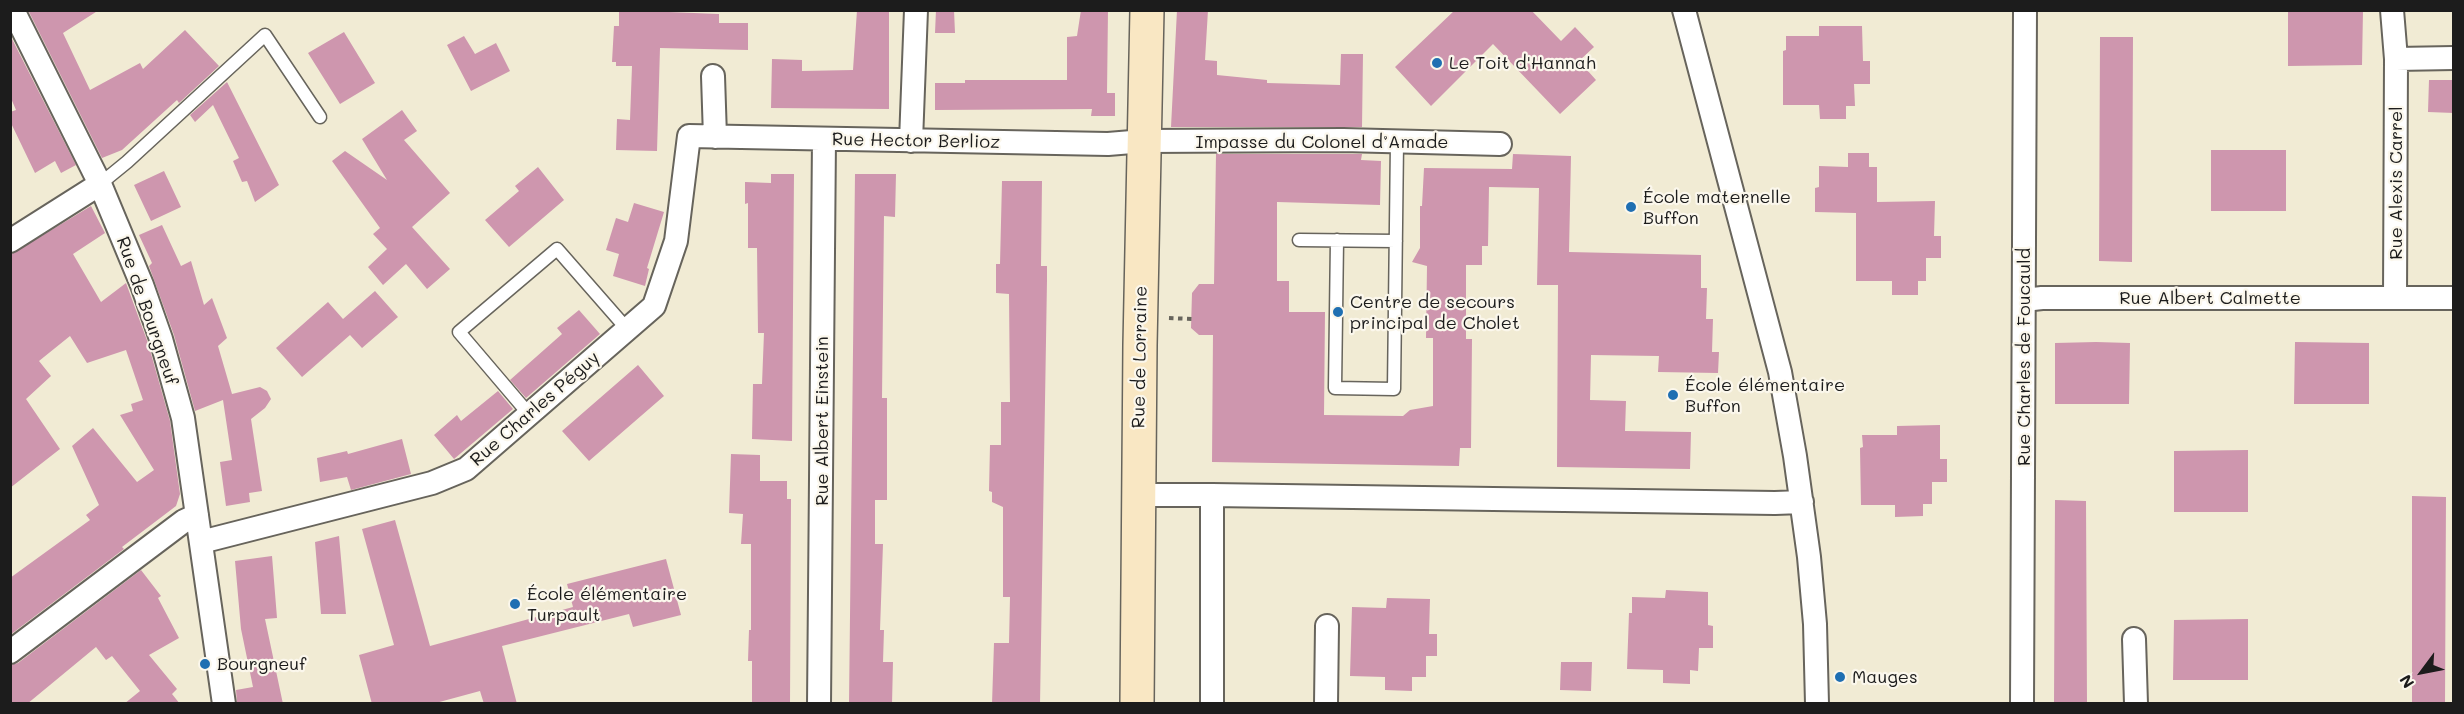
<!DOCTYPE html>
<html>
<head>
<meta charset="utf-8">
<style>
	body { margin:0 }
	#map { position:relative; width:2464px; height:714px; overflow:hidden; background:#f1ebd4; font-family:Mali,sans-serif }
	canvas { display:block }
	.frame { position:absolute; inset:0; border:12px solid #1c1c1c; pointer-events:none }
	.north { position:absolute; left:2392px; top:642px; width:60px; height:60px; -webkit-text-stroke:4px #fbf7ec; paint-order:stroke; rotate:238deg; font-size:16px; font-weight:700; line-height:24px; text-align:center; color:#1c1c1c }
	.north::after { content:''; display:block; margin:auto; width:21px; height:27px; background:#1c1c1c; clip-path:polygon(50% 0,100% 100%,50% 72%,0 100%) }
</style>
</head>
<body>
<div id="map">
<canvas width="2464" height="714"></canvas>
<div class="frame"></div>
<div class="north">N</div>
</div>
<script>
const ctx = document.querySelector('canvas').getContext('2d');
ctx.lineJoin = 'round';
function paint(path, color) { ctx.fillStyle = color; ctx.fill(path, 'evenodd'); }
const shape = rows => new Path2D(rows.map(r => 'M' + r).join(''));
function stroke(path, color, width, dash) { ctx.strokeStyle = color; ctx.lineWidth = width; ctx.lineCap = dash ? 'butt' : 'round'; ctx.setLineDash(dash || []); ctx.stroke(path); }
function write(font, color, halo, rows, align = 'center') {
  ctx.font = font + ' Mali,sans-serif'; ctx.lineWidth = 4.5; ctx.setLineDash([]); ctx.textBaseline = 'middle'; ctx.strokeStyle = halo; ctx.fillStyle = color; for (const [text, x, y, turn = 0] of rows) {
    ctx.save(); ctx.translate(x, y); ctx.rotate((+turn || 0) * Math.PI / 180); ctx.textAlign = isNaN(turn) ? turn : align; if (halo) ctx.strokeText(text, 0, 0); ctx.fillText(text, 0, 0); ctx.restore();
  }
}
const building = shape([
	[28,10,99,10,63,33,90,90,140,63,143,69,185,30,219,66,179,103,177,100,122,150,102,158],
	[619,10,719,14,719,23,748,23,748,50,660,48,657,151,616,150,617,119,630,120,632,66,616,66,616,62,612,62,614,26,619,26],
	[857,10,889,10,889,109,771,108,772,59,802,60,802,71,853,70],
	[936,10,954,10,955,33,935,33],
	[1081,10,1108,10,1107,93,1115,93,1115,116,1091,116,1092,109,935,110,935,83,965,83,965,80,1067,80,1067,37,1077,36],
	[1177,10,1208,10,1205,60,1217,61,1217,75,1267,80,1267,83,1340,85,1341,54,1363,54,1362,127,1171,127],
	[1455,10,1531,10,1561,41,1575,27,1594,47,1579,61,1596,80,1560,114,1493,44,1431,106,1395,67],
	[2288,10,2363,10,2362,65,2288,66],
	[1819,26,1862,26,1863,61,1870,61,1870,84,1854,84,1855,106,1846,106,1846,119,1820,119,1819,105,1783,105,1783,51,1786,50,1786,36,1819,36],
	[344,32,375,83,340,104,308,53],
	[10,35,76,165,61,173,55,161,35,173,10,121,10,112,16,110,10,96],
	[464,36,475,54,496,43,510,71,471,91,447,45],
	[2100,37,2133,37,2132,262,2099,261],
	[2429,80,2454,80,2454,113,2428,112],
	[227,82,279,185,255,202,247,181,242,182,233,161,239,158,213,105,195,122,190,115],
	[402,110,417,131,404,140,450,193,412,227,450,269,427,289,406,264,383,285,368,267,387,249,373,234,380,228,332,161,345,151,387,180,362,139],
	[2211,150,2286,150,2286,211,2211,211],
	[1848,153,1869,153,1869,167,1877,167,1877,202,1935,201,1934,236,1941,236,1941,258,1926,258,1926,281,1918,281,1918,295,1892,295,1892,281,1856,281,1856,213,1815,212,1815,188,1819,187,1819,166,1848,167],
	[1216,154,1362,154,1361,160,1381,161,1380,205,1277,202,1277,281,1289,281,1289,312,1325,312,1324,415,1403,416,1410,410,1433,406,1433,338,1426,338,1427,266,1412,262,1420,248,1420,206,1422,206,1424,168,1512,169,1513,154,1571,156,1569,252,1701,255,1701,288,1707,288,1706,319,1713,319,1712,352,1719,352,1718,373,1658,372,1659,356,1591,355,1590,400,1626,401,1625,431,1691,432,1690,469,1557,467,1558,285,1537,285,1539,188,1489,187,1488,246,1482,246,1482,265,1466,265,1466,339,1472,339,1471,448,1460,448,1459,466,1212,462,1213,335,1199,335,1191,328,1192,293,1199,284,1214,284],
	[538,167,564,200,509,247,485,220,519,191,515,186],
	[164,171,181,207,151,221,134,185],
	[771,174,794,174,792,441,752,439,753,384,762,384,764,333,758,333,757,248,748,248,748,203,745,204,745,182,771,183],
	[855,174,896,174,895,217,884,216,882,398,887,398,887,500,875,500,875,544,883,544,880,630,884,630,883,662,893,662,892,704,849,704],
	[1002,181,1042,181,1041,266,1047,266,1047,280,1040,704,992,704,994,643,1009,643,1010,597,1003,597,1003,507,992,502,992,492,989,491,990,445,1001,445,1001,402,1010,402,1009,294,996,293,996,264,1000,264],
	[634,203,664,212,647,268,649,269,645,286,613,276,619,254,606,250,616,218,628,222],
	[91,206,105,233,73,254,101,302,126,283,148,343,170,421,180,494,176,506,122,547,124,549,10,635,10,578,90,520,86,515,99,505,72,446,93,428,137,482,154,470,120,415,133,411,131,404,143,400,126,350,87,363,70,336,39,361,51,376,26,399,60,449,10,488,10,255],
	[162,225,181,266,191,261,204,305,212,298,227,338,218,346,232,394,260,387,267,391,271,399,265,408,251,419,262,491,249,493,250,502,226,506,220,462,232,460,223,400,195,411,174,335,149,266,152,263,139,235],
	[375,291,398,317,362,348,350,335,302,377,276,348,328,302,343,319],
	[579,310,600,334,526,398,510,380,562,334,557,328],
	[2096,342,2130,343,2129,404,2055,404,2055,343],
	[2295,342,2369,343,2369,404,2294,404],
	[638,365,664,396,589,461,562,431],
	[498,391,513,409,454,459,434,435,457,415,461,421],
	[1940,425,1940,459,1947,459,1947,482,1932,482,1932,504,1923,504,1923,516,1895,517,1895,505,1861,505,1860,448,1863,447,1862,435,1897,435,1897,426],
	[402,439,411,474,351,490,347,477,320,482,317,458,347,451,348,454],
	[2248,450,2248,512,2174,512,2174,451],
	[731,454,760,455,760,481,787,481,787,499,791,499,790,704,752,704,752,661,748,661,749,630,751,630,751,544,741,544,743,514,729,513],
	[2412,496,2446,497,2445,704,2412,704],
	[2055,500,2086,501,2087,704,2054,704],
	[395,520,430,646,573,607,567,584,666,559,681,615,633,627,629,614,502,646,517,704,484,704,480,691,432,704,372,704,359,655,394,645,362,529],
	[339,536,346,614,321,614,315,542],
	[272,556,277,618,265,619,283,704,237,704,236,690,253,687,241,629,235,561],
	[141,570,161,596,158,598,179,638,149,655,177,689,172,694,180,704,124,704,140,691,112,656,106,660,96,647,27,704,10,704,10,665,18,663],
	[1666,590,1708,592,1708,625,1713,626,1713,648,1699,648,1698,671,1690,670,1690,684,1663,683,1663,670,1627,669,1629,613,1632,613,1632,597,1665,598],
	[1387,598,1430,599,1429,634,1437,634,1437,656,1426,656,1426,677,1412,677,1412,691,1385,690,1385,677,1350,676,1352,607,1386,608],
	[2248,619,2248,680,2173,680,2174,620],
	[1561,662,1592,662,1591,691,1560,690]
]);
const path = shape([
	[1169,318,1192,319]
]);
const lane = shape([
	[100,184,127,162,265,35,320,117],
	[1299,240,1396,241],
	[1337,240,1335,388,1394,389,1397,142],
	[528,413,459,332,557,249,627,329]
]);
const street = shape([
	[13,10,100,184,142,285,161,339,183,418,224,704],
	[1684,10,1780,372,1795,456,1809,557,1815,624,1817,704],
	[2392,10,2396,59,2395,298],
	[2396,59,2454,58],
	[713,76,715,137],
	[911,141,916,10],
	[10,241,100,184],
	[2024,300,2042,298,2454,298],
	[1138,495,1212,495],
	[201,542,432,483,466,469,654,306,676,241,689,136,1108,144,1144,141,1343,140,1500,144],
	[2134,639,2136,704],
	[10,652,184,521,197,515],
	[819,704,824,139],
	[1212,704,1212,495,1775,503,1802,502],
	[1326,704,1327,626],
	[2022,704,2025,10]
]);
const secondary = shape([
	[1137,704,1140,345,1147,10]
]);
const markers = [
	[1437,63,6,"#1f6fb2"],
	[1631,207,6,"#1f6fb2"],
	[1338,312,6,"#1f6fb2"],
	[1673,395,6,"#1f6fb2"],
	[515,604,6,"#1f6fb2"],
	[205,664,6,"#1f6fb2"],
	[1840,677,6,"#1f6fb2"]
];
const poiNames = [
	["Le Toit d'Hannah",1449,63],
	["École maternelle",1643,197],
	["Buffon",1643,218],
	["Centre de secours",1350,302],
	["principal de Cholet",1350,323],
	["École élémentaire",1685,385],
	["Buffon",1685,406],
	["École élémentaire",527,594],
	["Turpault",527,615],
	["Bourgneuf",217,664],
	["Mauges",1852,677]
];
const streetNames = [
	["Rue Hector Berlioz",916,141,1],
	["Impasse du Colonel d’Amade",1322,142],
	["Rue Alexis Carrel",2396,183,-90],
	["Rue Albert Calmette",2210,298],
	["Rue de Bourgneuf",147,311,71],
	["Rue de Lorraine",1140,357,-89],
	["Rue Charles de Foucauld",2024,357,-90],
	["Rue Charles Péguy",535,409,-41],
	["Rue Albert Einstein",822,421,-90]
];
paint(building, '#ce96ae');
stroke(lane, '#67645c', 15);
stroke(street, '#67645c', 26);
stroke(secondary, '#67645c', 36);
stroke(path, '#67645c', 4, [4.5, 4.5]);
stroke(lane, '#fff', 12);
stroke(street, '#fff', 22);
stroke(secondary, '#f9e7c3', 33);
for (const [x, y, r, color] of markers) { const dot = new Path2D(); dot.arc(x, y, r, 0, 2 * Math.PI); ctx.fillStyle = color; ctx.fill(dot); stroke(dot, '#fbf7ec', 2); }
write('18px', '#1c1c1c', '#fbf7ec', poiNames, 'left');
write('18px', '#1c1c1c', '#fbf7ec', streetNames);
</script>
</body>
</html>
